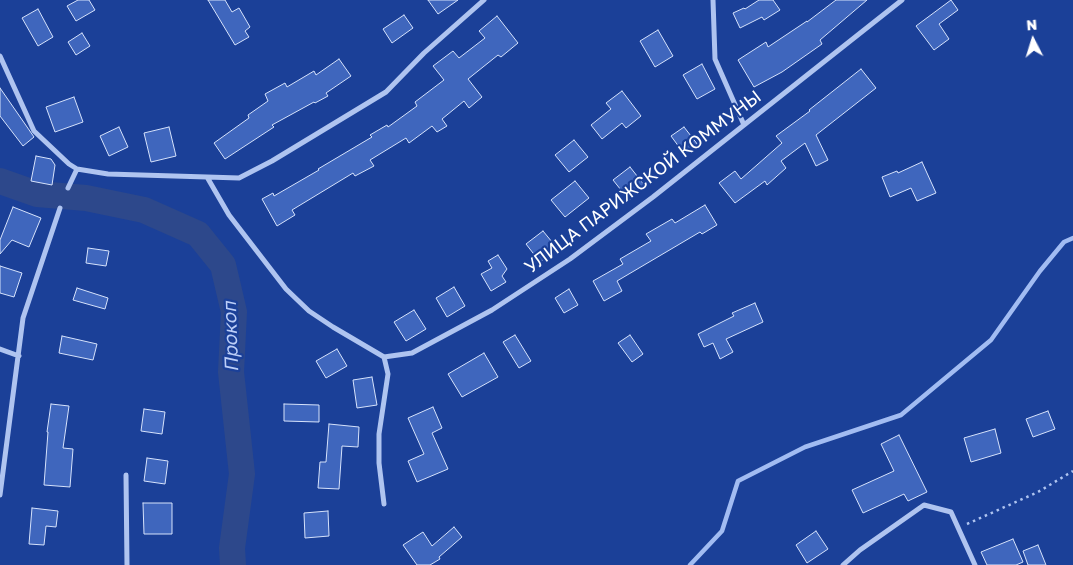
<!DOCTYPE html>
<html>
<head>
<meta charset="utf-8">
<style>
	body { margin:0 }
	#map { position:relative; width:1073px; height:565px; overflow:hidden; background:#1b4098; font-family:"Golos Text",sans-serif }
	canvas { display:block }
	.north { position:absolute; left:1008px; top:15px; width:50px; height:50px; -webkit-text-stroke:4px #1b4098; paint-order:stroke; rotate:355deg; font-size:14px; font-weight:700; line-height:20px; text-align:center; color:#fff }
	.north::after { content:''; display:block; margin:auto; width:18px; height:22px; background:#fff; clip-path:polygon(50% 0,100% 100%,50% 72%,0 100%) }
</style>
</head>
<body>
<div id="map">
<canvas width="1073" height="565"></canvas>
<div class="north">N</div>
</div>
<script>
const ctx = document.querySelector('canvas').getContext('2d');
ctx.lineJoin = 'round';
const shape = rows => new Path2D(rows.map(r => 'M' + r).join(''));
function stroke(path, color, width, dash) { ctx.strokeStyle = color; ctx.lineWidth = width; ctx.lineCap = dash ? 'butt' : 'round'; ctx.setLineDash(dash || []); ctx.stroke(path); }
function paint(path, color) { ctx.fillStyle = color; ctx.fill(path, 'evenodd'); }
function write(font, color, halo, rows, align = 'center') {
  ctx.font = font + ' "Golos Text",sans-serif'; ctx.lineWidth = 4.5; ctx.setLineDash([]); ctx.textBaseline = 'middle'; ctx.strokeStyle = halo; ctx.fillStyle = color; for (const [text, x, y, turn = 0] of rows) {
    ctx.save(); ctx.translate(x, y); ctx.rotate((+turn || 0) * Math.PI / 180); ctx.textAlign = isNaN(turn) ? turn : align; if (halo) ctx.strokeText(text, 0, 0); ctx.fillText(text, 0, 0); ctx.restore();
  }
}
const stream = shape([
	[690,565,722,531,738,481,805,447,901,415,991,340,1040,271,1064,242,1073,238]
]);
const river = shape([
	[0,181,37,194,86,198,144,210,198,234,223,265,234,312,231,372,242,474,232,548,233,565]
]);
const building = shape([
	[78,0,89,0,95,10,76,21,67,6,78,0],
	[208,0,225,0,232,12,239,8,250,27,245,31,249,37,235,45,208,0],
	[428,0,458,0,438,14,428,0],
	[759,0,773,0,780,10,764,20,762,17,740,28,733,13,744,8,745,9,759,0],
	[836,0,867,0,820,40,822,44,782,72,754,87,738,60,766,42,768,47,807,21,807,22,836,0],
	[951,0,958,10,939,24,949,39,934,50,916,26,951,0],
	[38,9,53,37,38,46,22,18,38,9],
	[404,15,413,28,392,43,383,29,404,15],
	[497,16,518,43,501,57,498,55,468,79,482,97,469,108,464,101,442,119,447,126,437,132,432,126,409,143,406,138,370,160,374,166,355,176,353,173,292,210,295,215,277,226,262,199,273,193,274,196,319,170,318,169,372,137,370,135,387,125,388,127,417,106,415,102,444,80,433,66,453,51,459,58,485,38,479,31,497,16],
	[658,30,673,56,655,67,640,41,658,30],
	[82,33,90,46,76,55,68,42,82,33],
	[339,59,351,76,326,93,328,96,315,103,314,102,272,125,274,127,225,159,214,143,249,118,248,115,268,101,265,94,285,83,287,87,314,71,316,75,339,59],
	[702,64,715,89,697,99,683,75,702,64],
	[861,69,876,88,816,135,828,160,816,166,805,143,781,161,786,168,767,185,765,181,735,203,719,183,735,171,741,179,782,143,776,136,810,111,809,110,861,69],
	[0,88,34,137,23,146,0,116,0,88],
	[622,91,641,116,626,128,622,123,602,139,591,125,611,109,606,103,622,91],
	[74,97,83,122,55,132,46,107,74,97],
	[119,127,128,147,109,156,100,136,119,127],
	[169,127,176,156,151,162,144,133,169,127],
	[684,127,698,145,685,155,671,136,684,127],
	[574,140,588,157,569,172,555,155,574,140],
	[36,156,51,159,55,165,52,185,31,181,36,156],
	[922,162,936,193,917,201,911,188,890,197,882,177,897,171,898,173,922,162],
	[630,167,645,186,629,200,613,180,630,167],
	[575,181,589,198,565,217,551,200,575,181],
	[705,205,717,225,702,234,700,232,617,281,622,291,604,301,593,281,623,264,620,259,651,241,646,234,672,219,675,223,705,205],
	[13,207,41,218,29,247,12,240,0,254,0,240,13,207],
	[543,231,557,248,540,262,526,244,543,231],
	[88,248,109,251,106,266,86,263,88,248],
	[498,255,507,269,502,276,506,282,491,291,481,274,492,268,488,261,498,255],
	[0,266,22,273,14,297,0,293,0,266],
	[454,287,465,306,447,317,436,298,454,287],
	[77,288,108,298,105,309,73,300,77,288],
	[569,289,578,305,564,313,555,298,569,289],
	[755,303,763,322,726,339,733,352,720,359,713,343,704,347,698,334,734,316,732,313,755,303],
	[414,310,426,329,406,341,394,322,414,310],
	[515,335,531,361,519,368,503,342,515,335],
	[630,335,643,354,632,362,618,343,630,335],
	[62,336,97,344,93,360,59,353,62,336],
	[337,349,347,366,326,378,316,361,337,349],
	[484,353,498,377,462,397,448,374,484,353],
	[372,377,377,405,357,408,353,380,372,377],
	[51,404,69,406,63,448,73,449,70,487,44,485,48,432,47,432,51,404],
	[284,404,319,405,319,422,284,421,284,404],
	[433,407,442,428,432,433,448,469,417,482,408,461,424,454,408,418,433,407],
	[144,409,165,412,162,434,141,431,144,409],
	[1048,411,1055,429,1033,437,1026,419,1048,411],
	[329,424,359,427,358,447,342,446,339,489,318,488,320,462,326,462,329,424],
	[995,429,1001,453,971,462,964,438,995,429],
	[899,435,927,492,908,501,904,494,863,513,852,490,894,471,881,444,899,435],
	[147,458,168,461,165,484,144,481,147,458],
	[143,503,172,503,172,534,144,534,143,503],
	[32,508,58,511,56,527,46,526,44,545,29,544,32,508],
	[328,511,329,536,305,538,304,513,328,511],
	[454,527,462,537,439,557,440,559,430,565,417,565,403,545,423,532,432,546,454,527],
	[816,531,828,549,807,563,796,545,816,531],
	[1013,539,1023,562,1016,565,987,565,981,552,1013,539],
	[1038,545,1046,565,1028,565,1023,551,1038,545]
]);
const path = shape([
	[967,524,1038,492,1073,471]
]);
const street = shape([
	[713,0,715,59,744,125],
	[0,56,34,131,69,164,77,169,108,174,207,177,229,215,286,289,309,311,333,327,384,357,388,374,379,434,379,463,384,504],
	[207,177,239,178,272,161,386,92,424,53,484,0],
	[68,188,77,169],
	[0,349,19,356],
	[384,357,412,353,492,310,570,259,653,197,902,0],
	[126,475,127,565],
	[0,495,23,318,60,208],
	[843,565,860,550,924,505,951,512,975,565]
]);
const streetNames = [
	["УЛИЦА ПАРИЖСКОЙ КОММУНЫ",643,182,-37]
];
const waterNames = [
	["Прокоп",231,337,-92]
];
stroke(stream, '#a2bcf2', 4.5);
stroke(river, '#2d488b', 26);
paint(building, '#3f66bd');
stroke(building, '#d6e2fb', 1);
stroke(path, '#afc4f0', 2.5, [2.5, 4]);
stroke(street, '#afc4f0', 5);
write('18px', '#fff', '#1b4098', streetNames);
write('italic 19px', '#bccef7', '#1b4098', waterNames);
</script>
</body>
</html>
